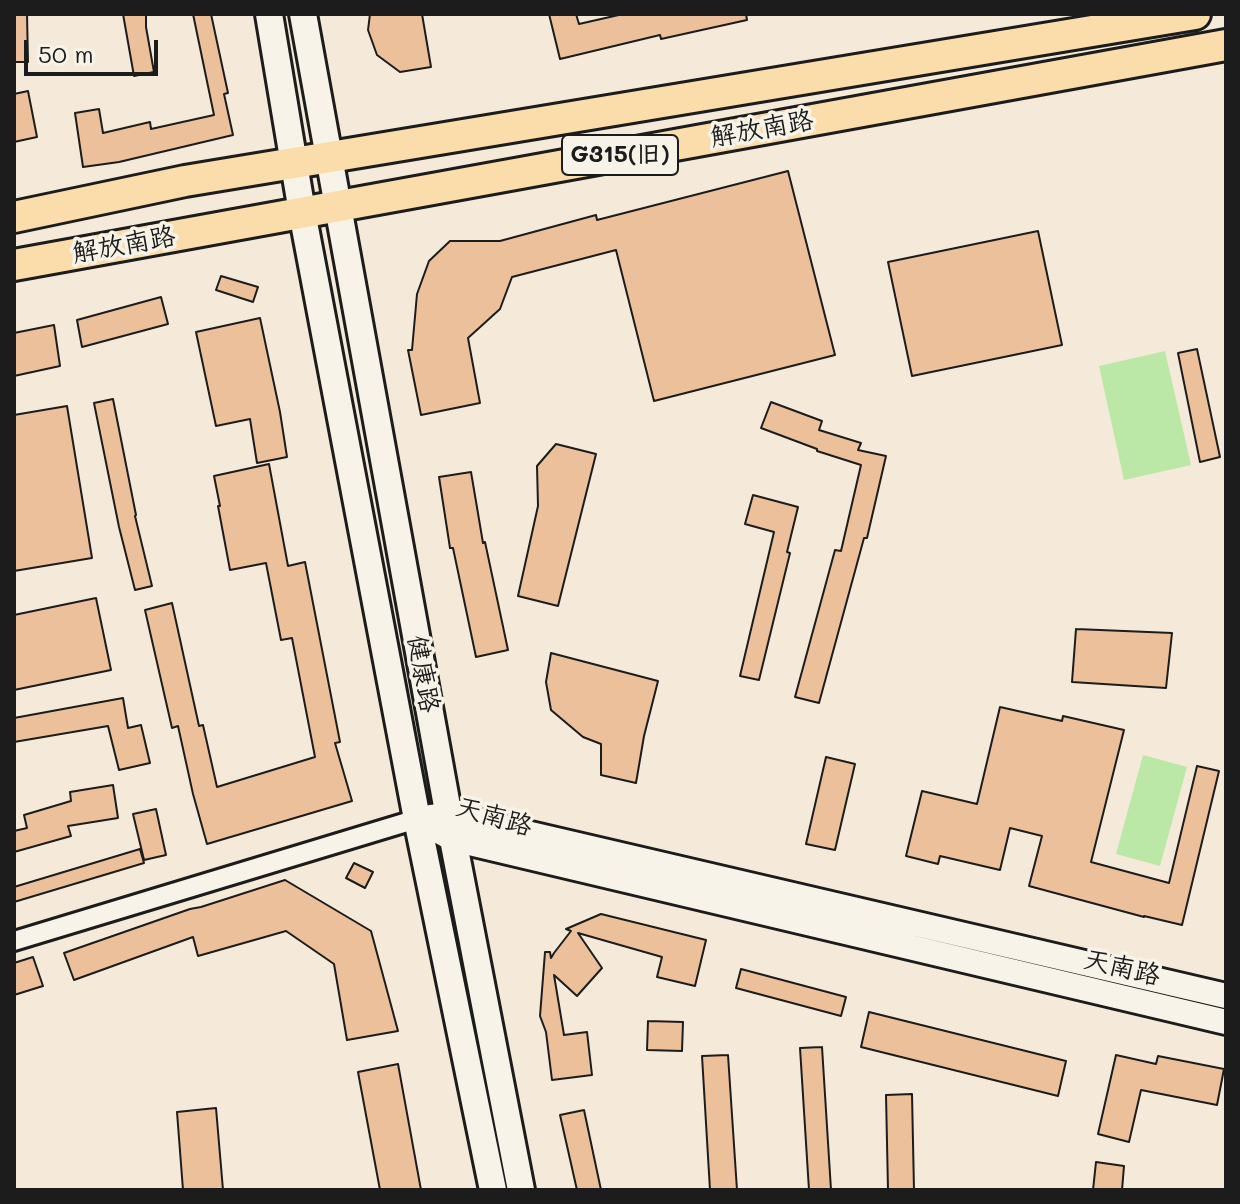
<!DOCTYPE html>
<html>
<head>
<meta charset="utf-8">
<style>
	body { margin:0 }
	#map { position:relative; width:1240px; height:1204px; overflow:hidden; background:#f5e9d9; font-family:Mali,sans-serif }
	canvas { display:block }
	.frame { position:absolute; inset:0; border:16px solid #1c1c1c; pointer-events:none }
	.scale { position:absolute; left:24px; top:40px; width:134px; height:36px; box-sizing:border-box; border:4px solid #1c1c1c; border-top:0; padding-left:10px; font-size:24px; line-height:28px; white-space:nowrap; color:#1c1c1c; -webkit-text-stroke:6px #f7f3e8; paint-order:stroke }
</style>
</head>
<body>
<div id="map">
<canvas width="1240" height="1204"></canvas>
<div class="frame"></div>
<div class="scale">50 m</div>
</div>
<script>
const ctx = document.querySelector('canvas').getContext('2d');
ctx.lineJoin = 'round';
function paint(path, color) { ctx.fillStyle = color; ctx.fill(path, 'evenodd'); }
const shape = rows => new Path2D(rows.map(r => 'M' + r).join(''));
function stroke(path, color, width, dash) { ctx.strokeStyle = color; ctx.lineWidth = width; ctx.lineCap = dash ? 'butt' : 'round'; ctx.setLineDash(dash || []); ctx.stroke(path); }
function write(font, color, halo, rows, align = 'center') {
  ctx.font = font + ' Mali,"LXGW WenKai TC",sans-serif'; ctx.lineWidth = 7; ctx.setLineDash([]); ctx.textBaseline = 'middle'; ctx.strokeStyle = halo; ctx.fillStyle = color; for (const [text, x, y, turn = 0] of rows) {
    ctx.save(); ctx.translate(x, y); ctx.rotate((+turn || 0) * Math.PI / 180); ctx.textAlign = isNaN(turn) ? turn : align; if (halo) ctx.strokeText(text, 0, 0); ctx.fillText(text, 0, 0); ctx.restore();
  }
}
const green = shape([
	[1165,351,1191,465,1124,480,1099,366],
	[1143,755,1187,767,1160,866,1116,854]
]);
const building = shape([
	[14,14,27,14,28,62,14,62,14,14],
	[123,14,146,14,146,27,154,72,134,76,123,14],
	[193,14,211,14,228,93,224,94,233,135,119,162,83,167,75,113,99,109,103,133,150,122,151,129,214,115,193,14],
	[370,14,422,14,431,67,400,72,377,55,368,30,370,14],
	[549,14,576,14,579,24,623,14,746,14,747,20,661,39,660,35,560,59,549,14],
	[28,91,37,137,14,142,14,94,28,91],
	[788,171,835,355,654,401,616,250,512,277,500,309,468,338,480,403,421,415,408,350,412,350,417,294,429,261,450,241,500,241,596,215,597,220,788,171],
	[1038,231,1062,345,912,376,888,262,1038,231],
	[221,276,258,287,253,302,216,290,221,276],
	[161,297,168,324,82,347,77,320,161,297],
	[260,318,280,412,287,457,257,463,250,419,216,426,196,332,260,318],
	[54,325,60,366,14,376,14,333,54,325],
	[1197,349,1220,457,1200,462,1178,353,1197,349],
	[113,399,136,515,135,516,152,586,135,590,119,527,94,403,113,399],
	[771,402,822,421,819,430,861,443,858,450,886,456,867,538,864,538,819,703,795,697,835,550,841,551,861,465,817,451,817,449,761,428,771,402],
	[67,406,92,558,14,571,14,415,67,406],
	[556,444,596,454,558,606,518,596,538,506,537,466,556,444],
	[269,464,288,566,305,562,340,742,335,743,352,801,207,844,193,794,178,726,172,728,145,610,172,603,199,726,203,725,217,787,315,757,292,638,281,640,266,563,230,570,218,506,220,506,214,476,269,464],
	[471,472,483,543,485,542,508,650,476,657,453,548,450,548,439,477,471,472],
	[753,495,798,507,787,552,790,553,759,680,740,676,774,532,745,524,753,495],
	[96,598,111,670,14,690,14,615,96,598],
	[1076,629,1172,633,1166,688,1072,682,1076,629],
	[551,653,658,681,644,736,636,783,601,775,601,744,583,737,551,710,546,682,551,653],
	[123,698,128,728,141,725,150,763,119,770,108,726,14,742,14,718,123,698],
	[1000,707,1062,721,1063,716,1124,730,1091,862,1169,883,1197,766,1219,771,1182,925,1144,916,1144,917,1029,886,1042,836,1010,828,1000,870,940,856,938,864,906,856,922,791,977,804,1000,707],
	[826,757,855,764,835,850,806,844,826,757],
	[113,785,118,818,68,826,71,836,14,852,14,831,27,828,24,815,71,801,70,792,113,785],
	[156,809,166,855,144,860,133,814,156,809],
	[140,849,144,863,14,902,14,887,140,849],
	[354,863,373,872,365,888,346,878,354,863],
	[285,880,371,931,398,1031,347,1040,334,964,286,931,198,956,193,937,74,980,64,953,190,909,201,907,285,880],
	[601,914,706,940,695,986,657,977,662,957,578,933,602,968,577,996,554,975,564,1035,587,1032,592,1075,552,1080,546,1032,540,1016,545,952,550,952,551,958,554,953,571,931,566,929,601,914],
	[33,957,43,986,14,995,14,963,33,957],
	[741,969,846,997,841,1016,736,988,741,969],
	[869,1012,1066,1061,1058,1096,861,1047,869,1012],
	[648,1021,683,1022,682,1051,647,1050,648,1021],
	[822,1047,831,1190,809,1190,800,1048,822,1047],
	[728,1055,737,1190,710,1190,702,1056,728,1055],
	[1116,1055,1156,1064,1158,1056,1224,1069,1217,1105,1141,1090,1129,1142,1098,1134,1116,1055],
	[398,1064,421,1190,380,1190,358,1072,398,1064],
	[912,1094,914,1190,888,1190,886,1095,912,1094],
	[216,1108,223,1190,183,1190,177,1112,216,1108],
	[584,1110,601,1190,577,1190,560,1115,584,1110],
	[1096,1162,1124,1166,1122,1190,1093,1190,1096,1162]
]);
const minor = shape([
	[14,941,417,819]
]);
const tertiary = shape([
	[431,817,449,815,1226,996],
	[417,819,453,839,1226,1022]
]);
const secondary = shape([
	[269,14,302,212,417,819,493,1190],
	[303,14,453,839,521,1190]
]);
const primary = shape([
	[14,217,185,181,1195,14],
	[14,265,1226,45]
]);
const shields = [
	[620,155,116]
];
const shieldNames = [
	["G315(旧)",620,155]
];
const streetNames = [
	["解放南路",762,129,-10],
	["解放南路",124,245,-10],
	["健康路",423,674,80],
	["天南路",494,817,16],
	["天南路",1122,968,13]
];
paint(green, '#bbe8a6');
paint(building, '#edc09c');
stroke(building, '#1c1c1c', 2);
stroke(minor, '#1c1c1c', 24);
stroke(tertiary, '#1c1c1c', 30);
stroke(secondary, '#1c1c1c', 32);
stroke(primary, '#1c1c1c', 36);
stroke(minor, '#f7f3e8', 18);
stroke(tertiary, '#f7f3e8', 24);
stroke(secondary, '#f7f3e8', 26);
stroke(primary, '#fbddab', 30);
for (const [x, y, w] of shields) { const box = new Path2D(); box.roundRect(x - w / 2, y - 20, w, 40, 6); ctx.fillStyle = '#f7f3e8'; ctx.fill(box); stroke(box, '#1c1c1c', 2); }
write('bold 24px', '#1c1c1c', null, shieldNames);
write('26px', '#1c1c1c', '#f7f3e8', streetNames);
</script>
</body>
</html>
